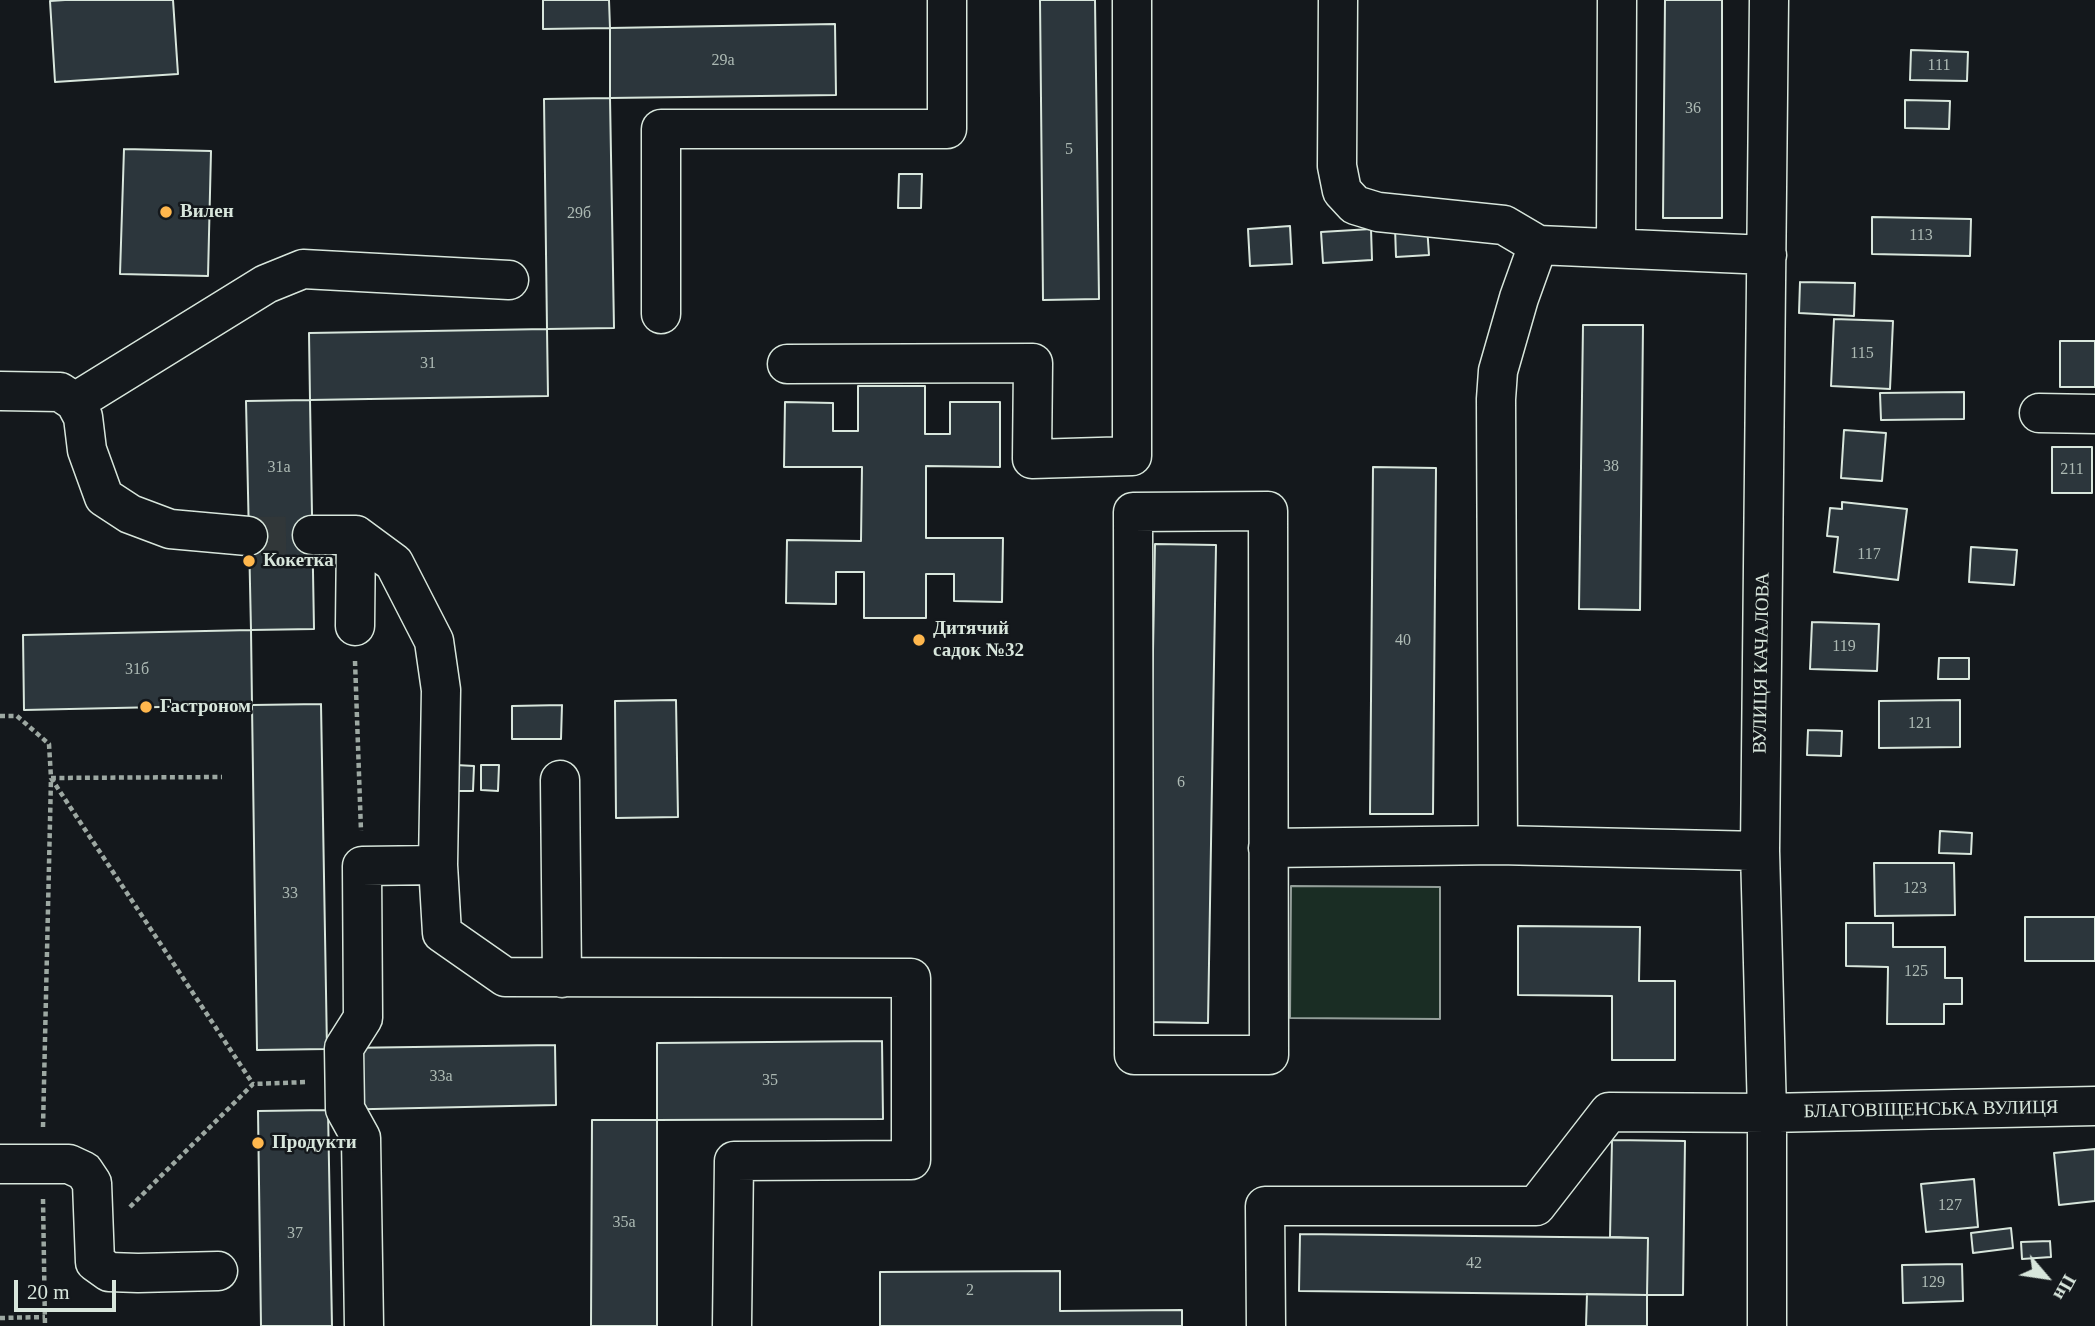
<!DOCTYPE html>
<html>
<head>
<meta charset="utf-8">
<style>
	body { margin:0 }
	#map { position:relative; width:2095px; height:1326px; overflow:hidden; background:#14181c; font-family:Georgia,serif }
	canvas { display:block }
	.north { position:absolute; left:2011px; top:1242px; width:70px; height:70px; -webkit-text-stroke:5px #14181c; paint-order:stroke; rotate:119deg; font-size:19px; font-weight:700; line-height:28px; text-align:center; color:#d8e6dc }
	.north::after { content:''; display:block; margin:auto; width:24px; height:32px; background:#d8e6dc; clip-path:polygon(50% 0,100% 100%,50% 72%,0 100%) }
	.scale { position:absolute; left:14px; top:1280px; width:102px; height:32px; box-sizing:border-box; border:4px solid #d8e6dc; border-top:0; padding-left:9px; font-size:21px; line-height:24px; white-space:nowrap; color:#d8e6dc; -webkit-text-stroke:5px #14181c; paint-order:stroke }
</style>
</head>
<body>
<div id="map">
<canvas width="2095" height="1326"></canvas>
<div class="north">Пн</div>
<div class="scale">20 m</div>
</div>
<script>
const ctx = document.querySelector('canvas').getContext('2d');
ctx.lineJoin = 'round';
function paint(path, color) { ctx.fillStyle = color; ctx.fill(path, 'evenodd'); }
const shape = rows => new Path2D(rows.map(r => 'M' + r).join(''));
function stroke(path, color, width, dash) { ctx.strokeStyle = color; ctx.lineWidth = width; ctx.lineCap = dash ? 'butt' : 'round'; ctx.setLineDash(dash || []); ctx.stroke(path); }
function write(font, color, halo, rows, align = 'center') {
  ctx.font = font + ' Georgia,serif'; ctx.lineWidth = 5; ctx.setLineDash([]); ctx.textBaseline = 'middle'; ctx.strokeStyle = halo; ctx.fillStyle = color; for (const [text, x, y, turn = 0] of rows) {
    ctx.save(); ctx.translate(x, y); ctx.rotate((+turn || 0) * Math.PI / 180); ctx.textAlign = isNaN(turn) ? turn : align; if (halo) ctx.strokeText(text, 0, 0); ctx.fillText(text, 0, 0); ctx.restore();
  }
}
const green = shape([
	[1291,886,1440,887,1440,1019,1290,1018,1291,886]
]);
const building = shape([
	[65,0,173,0,178,74,55,82,50,1,65,0],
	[543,0,609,0,610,28,543,29,543,0],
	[1040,0,1095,0,1099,299,1043,300,1040,0],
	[1665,0,1722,0,1722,218,1663,218,1665,0],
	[835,24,836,95,610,98,610,28,835,24],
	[1911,50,1968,52,1967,81,1910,80,1911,50],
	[610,98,614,328,547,329,544,99,610,98],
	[1905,100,1950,101,1949,129,1905,128,1905,100],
	[124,149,211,151,208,276,120,274,124,149],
	[899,174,922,174,921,208,898,208,899,174],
	[1872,217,1971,219,1970,256,1872,254,1872,217],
	[1290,226,1292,264,1250,266,1248,229,1290,226],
	[1427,226,1429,255,1396,257,1395,227,1427,226],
	[1371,229,1372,260,1323,263,1321,232,1371,229],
	[1800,282,1855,283,1854,316,1799,313,1800,282],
	[1834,319,1893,321,1890,389,1831,386,1834,319],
	[1583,325,1643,325,1640,610,1579,609,1583,325],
	[547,329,548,396,310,400,309,333,547,329],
	[2060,341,2095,341,2095,387,2060,387,2060,341],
	[858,386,925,386,925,434,950,434,950,402,1000,402,1000,467,926,466,926,538,1003,538,1002,602,954,601,954,574,926,574,926,618,864,618,864,572,836,572,836,604,786,603,787,540,861,541,862,467,784,467,785,402,833,403,833,431,858,431,858,386],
	[1964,392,1964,419,1881,420,1880,393,1964,392],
	[310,400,314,629,251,630,246,401,310,400],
	[1844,430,1886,433,1882,481,1841,478,1844,430],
	[2052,447,2092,447,2092,493,2052,493,2052,447],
	[1373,467,1436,468,1433,814,1370,814,1373,467],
	[1842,502,1907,509,1898,580,1834,572,1838,537,1827,536,1830,508,1842,509,1842,502],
	[1155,544,1216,545,1208,1023,1146,1022,1155,544],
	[1971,547,2017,550,2014,585,1969,582,1971,547],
	[1812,622,1879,624,1877,671,1810,669,1812,622],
	[251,630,252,705,24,710,23,635,251,630],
	[1939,658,1969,658,1969,679,1938,679,1939,658],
	[676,700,678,817,616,818,615,701,676,700],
	[1960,700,1960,747,1879,748,1879,701,1960,700],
	[321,704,327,1049,257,1050,252,705,321,704],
	[562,705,561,739,512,739,512,706,562,705],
	[1808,730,1842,731,1841,756,1807,755,1808,730],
	[456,765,474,766,473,791,456,791,456,765],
	[481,765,499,765,498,791,481,790,481,765],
	[1940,831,1972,833,1971,854,1939,853,1940,831],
	[1874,863,1954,863,1955,915,1875,916,1874,863],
	[2025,917,2095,917,2095,961,2025,961,2025,917],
	[1846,923,1893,923,1893,947,1945,947,1945,978,1962,978,1962,1004,1944,1004,1944,1024,1887,1024,1888,967,1846,966,1846,923],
	[1518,926,1640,927,1639,981,1675,981,1675,1060,1612,1060,1612,996,1518,995,1518,926],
	[882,1041,883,1119,657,1120,657,1043,882,1041],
	[555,1045,556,1105,328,1110,344,1048,555,1045],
	[328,1110,332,1326,261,1326,258,1111,328,1110],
	[592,1120,657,1120,657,1326,591,1326,592,1120],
	[1612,1140,1685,1141,1683,1295,1647,1295,1648,1238,1610,1237,1612,1140],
	[2095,1149,2095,1201,2059,1205,2054,1153,2095,1149],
	[1974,1179,1978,1227,1926,1232,1921,1184,1974,1179],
	[2011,1228,2013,1248,1973,1253,1971,1233,2011,1228],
	[1300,1234,1648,1238,1647,1295,1299,1291,1300,1234],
	[2050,1241,2051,1257,2022,1259,2021,1242,2050,1241],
	[1962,1264,1963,1301,1903,1303,1902,1265,1962,1264],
	[1060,1271,1060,1311,1182,1310,1182,1326,880,1326,880,1272,1060,1271],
	[1587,1294,1647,1295,1647,1326,1586,1326,1587,1294]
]);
const minorTunnel = shape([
	[248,536,312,535]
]);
const path = shape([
	[355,661,361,831],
	[0,716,17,716,49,744,51,778,222,777],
	[51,778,253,1084],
	[43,1127,51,778],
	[43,1199,45,1326],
	[130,1207,253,1084,308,1082],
	[0,1318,45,1317]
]);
const minor = shape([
	[1338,0,1337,166,1342,191,1355,205,1378,212,1504,225,1538,245,1767,255],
	[1538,245,1519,298,1498,371,1496,399,1498,845,1760,851],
	[1616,248,1617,0],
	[661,314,661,129,947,129,947,0],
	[787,364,1033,363,1032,459,1132,456,1132,0],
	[0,391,60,392,75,402,83,417,87,450,104,497,130,514,170,529,248,536],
	[75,402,266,284,303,269,509,280],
	[2039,413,2095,414],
	[1268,511,1269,1055,1134,1055,1133,512,1268,511],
	[312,535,356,535,394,563,434,641,441,690,438,865,442,933,505,977,911,978,911,1160,734,1161,732,1326],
	[355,626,356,535],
	[560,780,562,978],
	[1268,848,1498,845],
	[0,1164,69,1164,84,1171,92,1183,95,1262,109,1272,138,1273,218,1271],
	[364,1326,361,1138,345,1109,344,1048,363,1018,362,866,438,865],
	[1266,1326,1265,1206,1536,1206,1609,1112,1767,1113,2095,1106],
	[1767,1326,1767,1113,1760,851,1769,0]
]);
const markers = [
	[166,212,7,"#ffb74d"],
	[249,561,7,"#ffb74d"],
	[919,640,7,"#ffb74d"],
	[146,707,7,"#ffb74d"],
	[258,1143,7,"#ffb74d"]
];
const numberNames = [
	["29а",723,61],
	["111",1939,66],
	["36",1693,109],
	["5",1069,150],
	["29б",579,214],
	["113",1921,236],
	["115",1862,354],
	["31",428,364],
	["38",1611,467],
	["31а",279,468],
	["211",2072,470],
	["117",1869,555],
	["40",1403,641],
	["119",1844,647],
	["31б",137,670],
	["121",1920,724],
	["6",1181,783],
	["123",1915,889],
	["33",290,894],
	["125",1916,972],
	["33а",441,1077],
	["35",770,1081],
	["127",1950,1206],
	["35а",624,1223],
	["37",295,1234],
	["42",1474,1264],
	["129",1933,1283],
	["2",970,1291]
];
const poiNames = [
	["Вилен",180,212],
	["Кокетка",263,561],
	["Дитячий",933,629],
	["садок №32",933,651],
	["Гастроном",160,707],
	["Продукти",272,1143]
];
const streetNames = [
	["ВУЛИЦЯ КАЧАЛОВА",1762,663,-89],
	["БЛАГОВІЩЕНСЬКА ВУЛИЦЯ",1931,1110,-1]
];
paint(green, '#1a2d24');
stroke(green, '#939e99', 2);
paint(building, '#2c363c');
stroke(building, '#d8e6dc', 2);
stroke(minorTunnel, '#313739', 38, [38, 19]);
stroke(minor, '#d8e6dc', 41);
stroke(path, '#9da8a2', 4.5, [5, 3.5]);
stroke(minor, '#14181c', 38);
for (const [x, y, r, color] of markers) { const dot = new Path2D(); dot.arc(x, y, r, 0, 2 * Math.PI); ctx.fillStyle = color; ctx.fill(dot); stroke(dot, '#14181c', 2.5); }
write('16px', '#adbab4', null, numberNames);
write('bold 19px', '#d8e6dc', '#14181c', poiNames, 'left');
write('19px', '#d8e6dc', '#14181c', streetNames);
</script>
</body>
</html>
